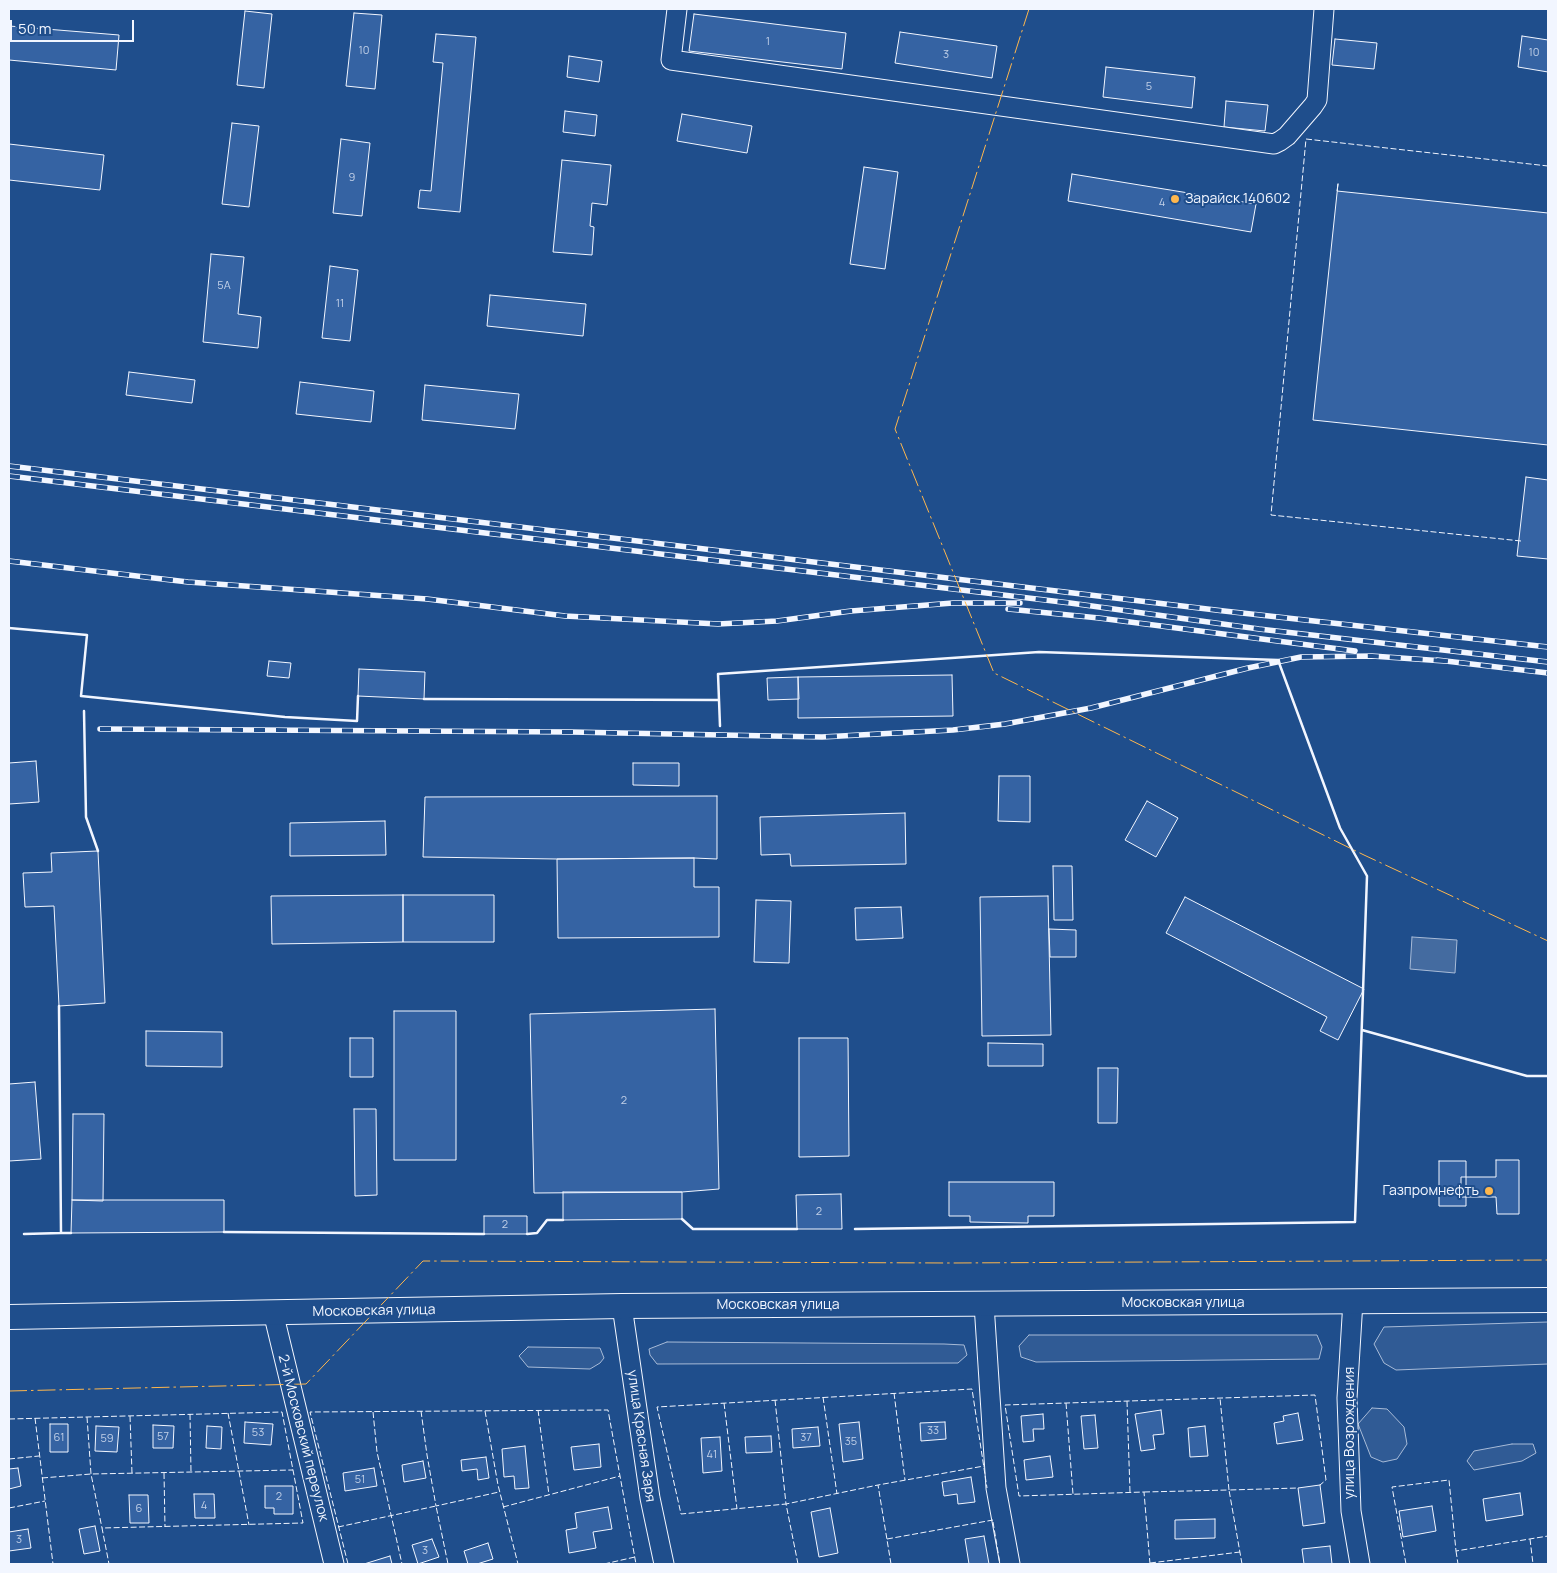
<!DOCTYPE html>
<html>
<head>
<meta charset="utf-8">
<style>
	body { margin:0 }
	#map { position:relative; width:1557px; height:1573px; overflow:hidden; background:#1f4e8c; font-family:Manrope,sans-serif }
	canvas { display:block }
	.frame { position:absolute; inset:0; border:10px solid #f2f6ff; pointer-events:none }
	.scale { position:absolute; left:10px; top:20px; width:124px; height:22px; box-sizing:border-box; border:2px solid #f2f6ff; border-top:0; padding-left:6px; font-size:15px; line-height:18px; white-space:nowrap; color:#f2f6ff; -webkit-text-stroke:4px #1f4e8c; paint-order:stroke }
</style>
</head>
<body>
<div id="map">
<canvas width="1557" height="1573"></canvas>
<div class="frame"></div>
<div class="scale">50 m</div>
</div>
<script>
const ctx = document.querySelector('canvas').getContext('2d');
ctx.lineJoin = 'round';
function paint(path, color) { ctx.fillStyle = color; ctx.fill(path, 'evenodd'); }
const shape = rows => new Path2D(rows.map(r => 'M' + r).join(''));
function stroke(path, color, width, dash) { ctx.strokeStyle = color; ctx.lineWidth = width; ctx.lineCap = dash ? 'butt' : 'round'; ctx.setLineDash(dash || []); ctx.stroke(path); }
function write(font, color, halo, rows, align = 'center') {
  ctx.font = font + ' Manrope,sans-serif'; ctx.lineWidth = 4; ctx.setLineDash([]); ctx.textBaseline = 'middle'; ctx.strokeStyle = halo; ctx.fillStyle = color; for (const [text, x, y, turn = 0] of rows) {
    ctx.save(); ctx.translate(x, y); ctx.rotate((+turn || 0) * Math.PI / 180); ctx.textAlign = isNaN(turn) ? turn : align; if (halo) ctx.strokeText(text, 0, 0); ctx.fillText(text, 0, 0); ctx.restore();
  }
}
const built = shape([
	[1548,1322,1548,1364,1396,1370,1384,1363,1374,1344,1384,1327,1548,1322],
	[1029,1335,1317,1335,1322,1347,1319,1359,1036,1362,1021,1357,1019,1346,1029,1335],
	[667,1342,944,1344,964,1345,967,1355,958,1363,657,1364,650,1355,649,1349,667,1342],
	[528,1347,600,1348,604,1358,600,1363,590,1369,528,1367,519,1356,528,1347],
	[1372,1408,1387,1409,1404,1427,1407,1444,1397,1459,1383,1462,1371,1457,1358,1424,1372,1408],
	[1512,1444,1533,1444,1536,1453,1522,1461,1474,1470,1467,1461,1474,1451,1512,1444]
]);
const water = shape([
	[1412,937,1457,940,1455,973,1410,969,1412,937]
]);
const building = shape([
	[245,11,272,14,264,88,237,85,245,11],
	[354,13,382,15,375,89,346,86,354,13],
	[694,14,846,33,842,69,689,51,694,14],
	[9,26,119,35,116,70,9,60,9,26],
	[900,32,997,46,992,78,895,63,900,32],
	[436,34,476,37,460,212,418,208,420,190,431,191,443,63,433,62,436,34],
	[1522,36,1548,40,1548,72,1518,67,1522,36],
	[1335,39,1377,43,1374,69,1332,65,1335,39],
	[569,56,602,61,599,82,567,77,569,56],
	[1106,67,1195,77,1192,108,1103,97,1106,67],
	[1226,101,1268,105,1265,131,1224,127,1226,101],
	[565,111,597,115,595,136,563,132,565,111],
	[682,114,752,126,747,153,677,141,682,114],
	[232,123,259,126,249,207,222,204,232,123],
	[341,139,370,143,362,216,333,213,341,139],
	[9,144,104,155,100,190,9,180,9,144],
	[562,160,611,165,607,205,592,203,590,226,594,227,592,255,553,252,562,160],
	[864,167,898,172,885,269,850,264,864,167],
	[1072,174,1256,204,1251,232,1068,201,1072,174],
	[1338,184,1337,191,1548,213,1548,445,1313,420,1338,184],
	[211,254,244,257,238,314,261,317,258,348,203,342,211,254],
	[330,266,358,270,350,341,322,338,330,266],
	[490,295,586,304,583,336,487,326,490,295],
	[129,372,195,380,192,403,126,395,129,372],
	[300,382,374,391,371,422,296,414,300,382],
	[425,385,519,394,515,429,422,420,425,385],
	[1526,477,1548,480,1548,559,1517,556,1526,477],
	[269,661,291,663,289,678,267,676,269,661],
	[359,669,425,672,424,699,358,696,359,669],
	[952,675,953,716,798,718,798,677,952,675],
	[798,677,799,699,768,700,767,678,798,677],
	[36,761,39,802,9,804,9,763,36,761],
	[633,763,679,763,679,786,633,785,633,763],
	[999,776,1030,776,1030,822,998,821,999,776],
	[717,796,717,859,694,858,557,859,423,857,425,797,717,796],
	[1147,801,1178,818,1156,857,1125,840,1147,801],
	[905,813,906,864,791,866,790,854,761,855,760,817,905,813],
	[385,821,386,855,290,856,290,823,385,821],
	[98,851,105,1003,59,1006,54,906,25,907,23,873,52,872,51,853,98,851],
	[694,858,694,887,719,887,719,937,558,938,557,859,694,858],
	[1053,866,1072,866,1073,920,1054,920,1053,866],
	[403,895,494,895,494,942,403,942,403,895],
	[403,895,403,942,272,944,271,896,403,895],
	[1048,896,1051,1035,982,1036,980,897,1048,896],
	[1185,897,1364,989,1338,1040,1320,1031,1327,1017,1166,933,1185,897],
	[756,900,791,901,789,963,754,962,756,900],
	[901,907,903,938,856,940,855,908,901,907],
	[1049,929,1076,930,1076,957,1050,957,1049,929],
	[715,1009,719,1189,682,1192,534,1193,530,1014,715,1009],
	[394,1011,456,1011,456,1160,394,1160,394,1011],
	[146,1031,222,1032,222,1067,146,1066,146,1031],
	[350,1038,373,1038,373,1077,350,1077,350,1038],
	[799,1038,848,1038,849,1156,799,1157,799,1038],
	[988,1043,1043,1044,1043,1066,988,1066,988,1043],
	[1098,1068,1118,1068,1117,1123,1098,1123,1098,1068],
	[35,1082,41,1159,9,1161,9,1084,35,1082],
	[354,1109,376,1109,377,1195,355,1196,354,1109],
	[73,1114,104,1114,103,1201,72,1200,73,1114],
	[1496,1160,1519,1160,1519,1214,1497,1214,1496,1197,1461,1197,1461,1177,1496,1177,1496,1160],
	[1439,1161,1466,1161,1466,1206,1439,1206,1439,1161],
	[949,1182,1054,1182,1054,1216,1028,1216,1028,1223,970,1222,970,1216,949,1216,949,1182],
	[563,1192,682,1192,682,1219,563,1220,563,1192],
	[841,1194,842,1229,797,1229,796,1195,841,1194],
	[72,1200,224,1200,224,1232,71,1233,72,1200],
	[484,1216,527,1216,527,1234,484,1234,484,1216],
	[1161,1410,1164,1434,1153,1435,1155,1449,1141,1451,1135,1414,1161,1410],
	[1298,1413,1303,1440,1277,1444,1274,1423,1284,1421,1283,1416,1298,1413],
	[1043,1414,1044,1429,1033,1429,1034,1441,1023,1442,1021,1416,1043,1414],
	[1095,1415,1098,1448,1084,1449,1081,1416,1095,1415],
	[245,1422,273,1424,271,1445,244,1443,245,1422],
	[859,1422,863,1459,843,1462,839,1424,859,1422],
	[945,1422,946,1439,921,1441,920,1423,945,1422],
	[50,1424,68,1424,68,1452,50,1452,50,1424],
	[153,1425,174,1426,173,1448,153,1448,153,1425],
	[96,1426,119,1427,117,1452,95,1451,96,1426],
	[207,1426,222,1427,221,1449,206,1448,207,1426],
	[1205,1426,1208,1456,1190,1457,1188,1428,1205,1426],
	[818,1427,820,1446,793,1448,792,1429,818,1427],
	[771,1436,772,1452,746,1453,745,1437,771,1436],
	[720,1437,722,1471,703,1473,701,1438,720,1437],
	[599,1444,601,1467,574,1470,571,1447,599,1444],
	[525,1446,529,1488,515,1489,514,1476,504,1477,502,1449,525,1446],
	[1050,1456,1053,1477,1026,1480,1024,1460,1050,1456],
	[486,1457,489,1478,478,1480,477,1469,462,1471,461,1460,486,1457],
	[423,1461,426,1478,404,1482,402,1465,423,1461],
	[18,1468,21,1486,9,1489,9,1469,18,1468],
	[374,1468,377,1486,345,1491,343,1473,374,1468],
	[971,1477,975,1502,958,1504,957,1494,944,1496,942,1482,971,1477],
	[1320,1485,1325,1523,1303,1526,1298,1488,1320,1485],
	[265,1486,293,1486,293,1514,274,1514,274,1508,265,1508,265,1486],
	[1520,1493,1523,1515,1486,1521,1483,1499,1520,1493],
	[194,1494,214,1494,215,1518,195,1518,194,1494],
	[129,1495,148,1495,149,1523,130,1523,129,1495],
	[1432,1506,1436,1531,1403,1537,1399,1511,1432,1506],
	[608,1507,612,1529,593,1532,596,1548,569,1553,566,1530,577,1528,575,1513,608,1507],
	[830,1508,838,1553,819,1557,811,1512,830,1508],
	[1215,1519,1215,1538,1175,1539,1175,1520,1215,1519],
	[95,1526,100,1551,84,1554,79,1529,95,1526],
	[28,1529,31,1548,9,1551,9,1532,28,1529],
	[984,1536,989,1564,969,1564,965,1539,984,1536],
	[432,1539,439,1557,418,1564,412,1545,432,1539],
	[488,1543,493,1559,477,1564,468,1564,464,1551,488,1543],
	[1330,1546,1332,1564,1304,1564,1302,1549,1330,1546],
	[390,1556,392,1564,364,1564,390,1556]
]);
const minor = shape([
	[677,9,671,60,1274,144,1280,141,1287,136,1313,106,1317,100,1324,9],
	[1353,1301,1347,1398,1351,1511,1360,1564],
	[984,1304,996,1488,1010,1564],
	[622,1306,650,1498,664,1564],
	[273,1312,334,1564]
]);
const major = shape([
	[9,1317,622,1306,1548,1300]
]);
const rail = shape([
	[9,466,1224,611,1548,647],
	[9,476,1070,603,1259,629,1548,662],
	[9,561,188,582,427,599,565,616,718,624,777,621,851,611,953,603,1020,603],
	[1008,609,1099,618,1355,651],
	[1437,660,1548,673],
	[100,729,571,732,822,737,953,730,1005,724,1091,708,1248,668,1301,657,1372,656,1444,661]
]);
const fence = shape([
	[1521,541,1271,515,1306,139,1548,166],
	[894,1393,905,1480],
	[823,1397,837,1494],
	[775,1400,786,1504,878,1485],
	[1127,1401,1130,1492],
	[724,1403,737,1509],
	[1066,1403,1073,1494],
	[538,1410,549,1495],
	[421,1411,427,1455,436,1506,499,1492],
	[485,1411,498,1485,518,1564],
	[373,1412,377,1452,402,1564],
	[228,1413,249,1525],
	[190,1414,191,1472],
	[130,1416,132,1473],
	[87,1417,91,1474,102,1528],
	[35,1418,53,1564],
	[9,1419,282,1412,303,1523,102,1528,109,1564],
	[9,1459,39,1456],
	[164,1473,165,1527],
	[42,1478,91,1474,293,1470],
	[1144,1492,1229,1490,1220,1398],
	[503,1507,620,1476],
	[9,1508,45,1501],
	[993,1522,1000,1564],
	[338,1527,436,1506,448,1564],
	[887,1539,993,1520],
	[1530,1539,1533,1564],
	[1456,1551,1458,1564],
	[1150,1563,1240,1552],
	[348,1564,310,1412,608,1410,636,1564],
	[604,1564,635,1557],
	[798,1564,786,1504,681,1514,657,1407,972,1389,987,1488],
	[891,1564,878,1485,984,1466],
	[1150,1564,1144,1492,1019,1496,1005,1405,1315,1395,1326,1480,1320,1485],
	[1242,1564,1229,1490,1298,1488],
	[1406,1564,1392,1487,1449,1480,1456,1551,1548,1536]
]);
const wall = shape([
	[9,628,87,635,81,696,285,717,357,721,358,696],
	[424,699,719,700],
	[84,711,86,817,98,851],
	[720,726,718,674,1039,652,1278,660,1340,828,1367,876,1355,1222,855,1229],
	[59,1006,61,1233,71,1233],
	[1362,1030,1527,1076,1548,1076],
	[682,1219,693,1229,797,1229],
	[224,1232,484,1234],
	[24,1234,61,1233],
	[527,1234,537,1233,547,1220,563,1220]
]);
const power = shape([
	[1029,9,895,429,994,673,1364,855,1548,941],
	[9,1391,306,1384,423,1261,951,1263,1548,1260]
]);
const markers = [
	[1175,199,5,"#ffb74d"],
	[1489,1191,5,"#ffb74d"]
];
const numberNames = [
	["1",768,42],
	["10",364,51],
	["10",1534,53],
	["3",946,55],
	["5",1149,87],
	["9",352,178],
	["4",1162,203],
	["5А",224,286],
	["11",340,304],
	["2",624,1101],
	["2",819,1212],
	["2",505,1225],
	["33",933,1431],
	["53",258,1433],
	["57",163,1437],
	["61",59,1438],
	["37",806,1438],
	["59",107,1439],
	["35",851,1442],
	["41",712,1455],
	["51",360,1480],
	["2",279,1497],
	["4",204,1506],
	["6",139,1509],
	["3",19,1540],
	["3",425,1551]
];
const poiNames = [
	["Зарайск 140602",1185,199],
	["Газпромнефть",1479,1191,"right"]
];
const streetNames = [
	["Московская улица",1183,1303],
	["Московская улица",778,1305],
	["Московская улица",374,1311,-1],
	["улица Возрождения",1350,1433,-90],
	["улица Красная Заря",641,1436,82],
	["2-й Московский переулок",303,1438,76]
];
paint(built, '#305b95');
stroke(built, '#a8bbd7', 1);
paint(water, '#446ba0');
stroke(water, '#a8bbd7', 1);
paint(building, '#3563a3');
stroke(building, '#f2f6ff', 1);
stroke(minor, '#f2f6ff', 21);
stroke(major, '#f2f6ff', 26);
stroke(minor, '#1f4e8c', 19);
stroke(major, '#1f4e8c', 24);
stroke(rail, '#f2f6ff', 5.5);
stroke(rail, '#1f4e8c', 4, [11]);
stroke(fence, '#f2f6ff', 1, [6, 2.5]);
stroke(wall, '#f2f6ff', 2.5);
stroke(power, '#ffb74d', 1, [18, 4, 2.5, 4]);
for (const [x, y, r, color] of markers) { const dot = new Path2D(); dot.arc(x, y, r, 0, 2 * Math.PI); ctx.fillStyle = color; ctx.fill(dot); stroke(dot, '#1f4e8c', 2); }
write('11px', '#c3d1e8', null, numberNames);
write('14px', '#f2f6ff', '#1f4e8c', poiNames, 'left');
write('14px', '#f2f6ff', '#1f4e8c', streetNames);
</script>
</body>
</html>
